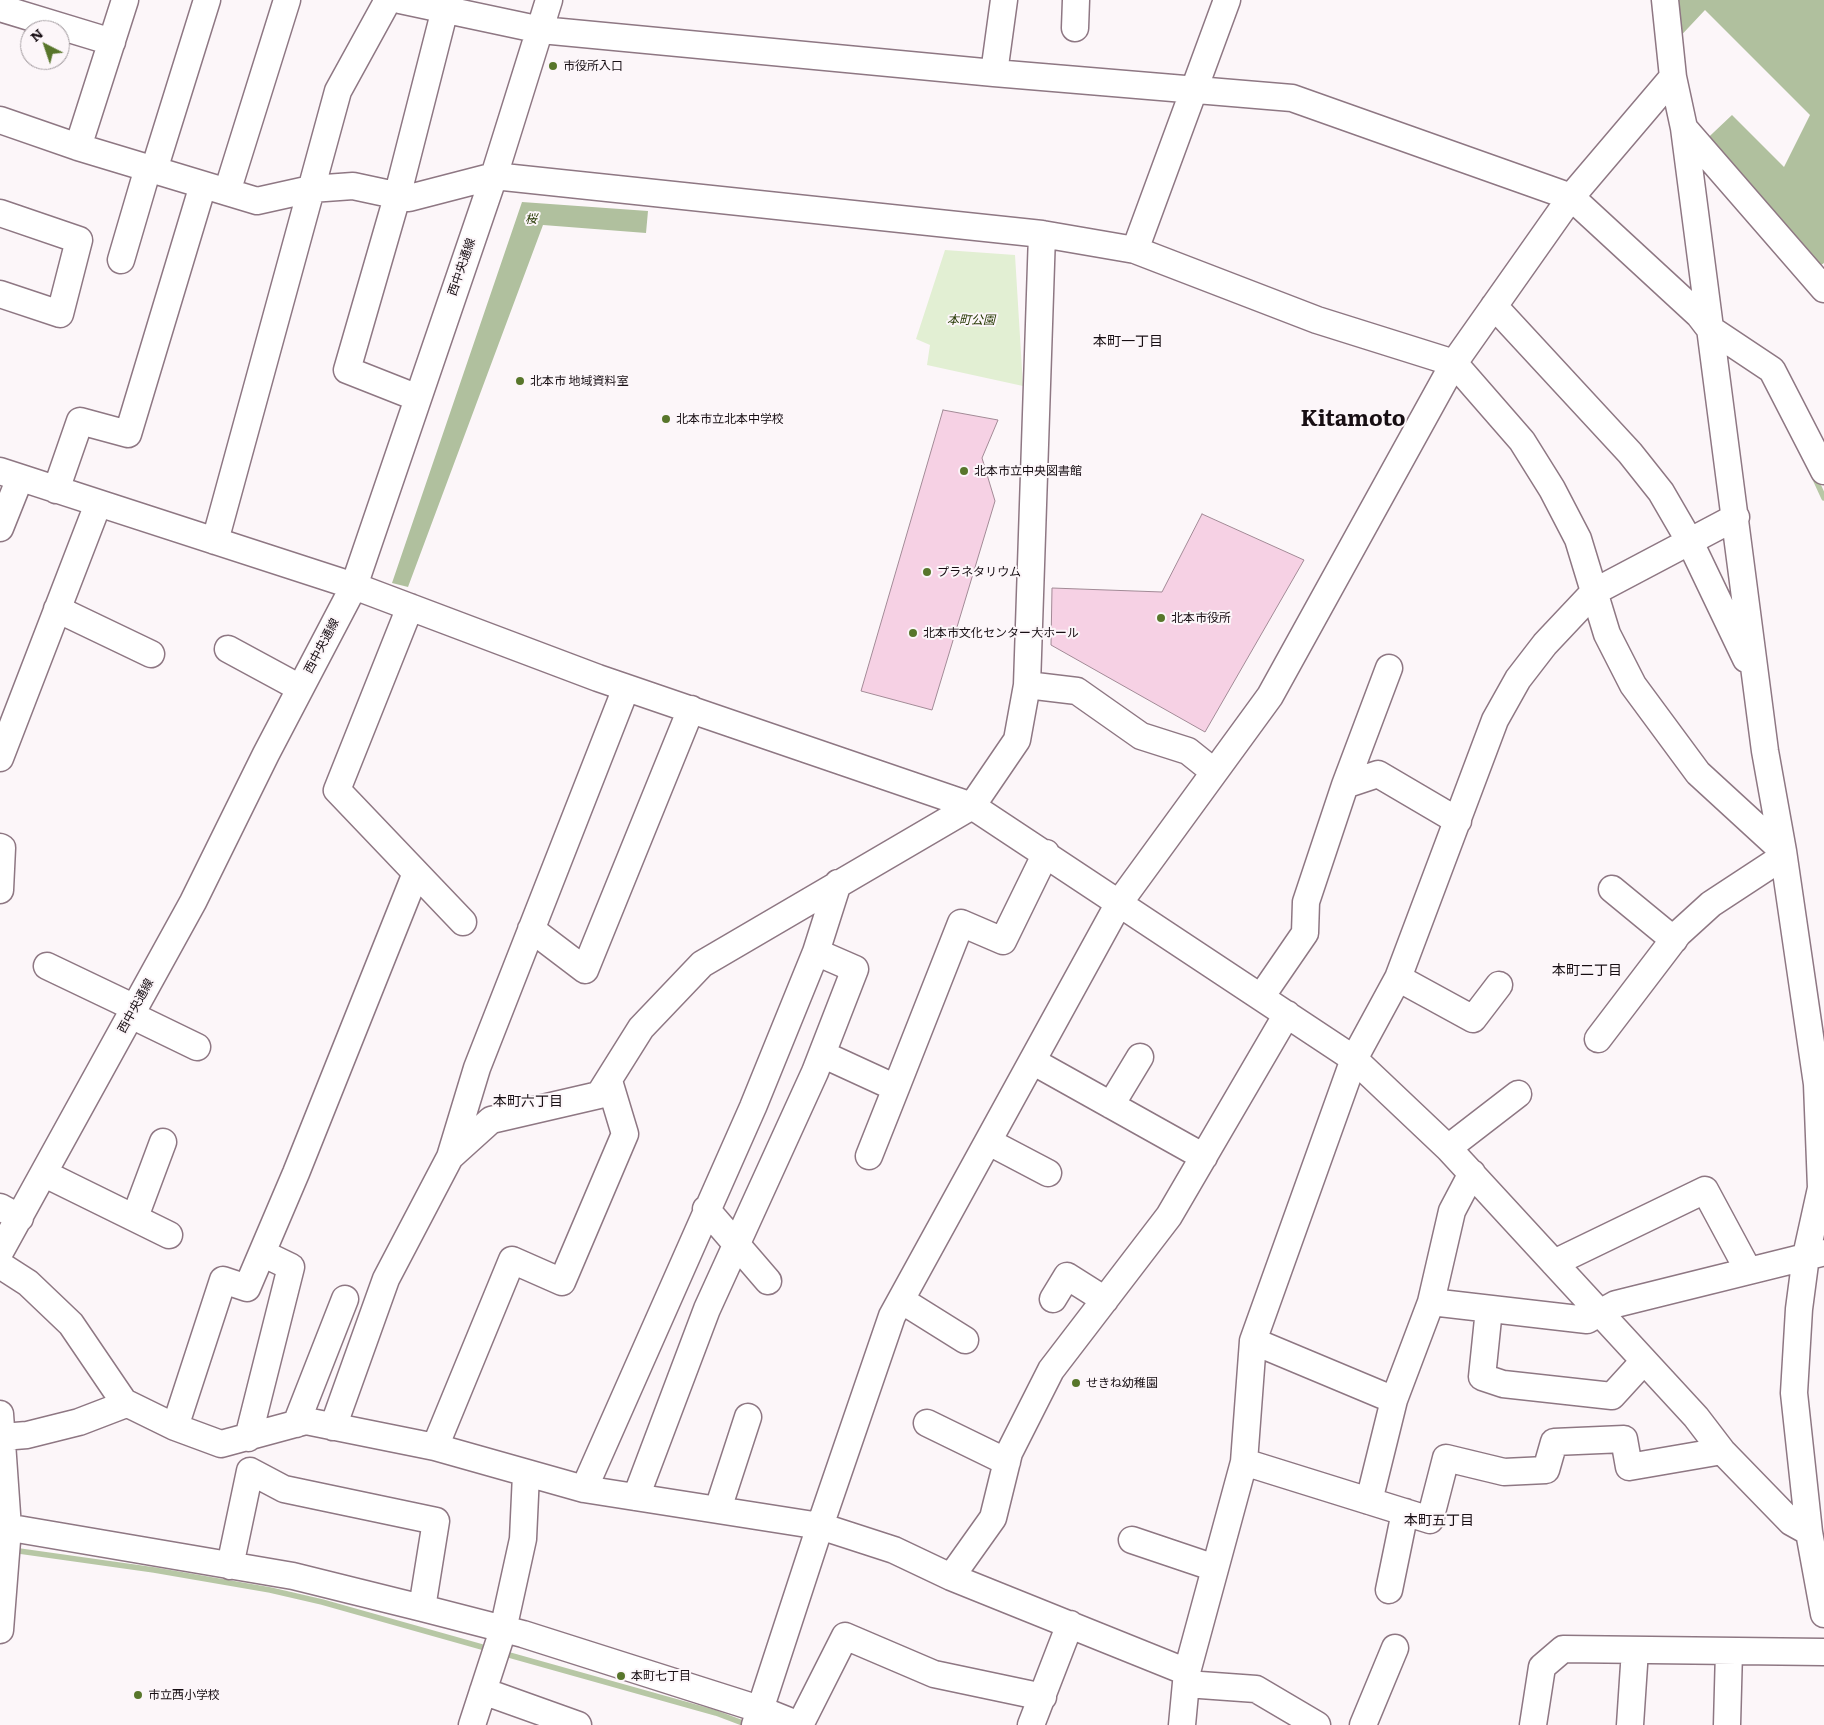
<!DOCTYPE html>
<html>
<head>
<meta charset="utf-8">
<style>
	body { margin:0 }
	#map { position:relative; width:1824px; height:1725px; overflow:hidden; background:#fcf6f9; font-family:Literata,serif }
	canvas { display:block }
	.north { position:absolute; left:20px; top:20px; width:50px; height:50px; box-sizing:border-box; background:#fcf6f9; border:1px solid #a0999d; border-radius:50%; rotate:319deg; font-size:14px; font-weight:700; line-height:20px; text-align:center; color:#170e13 }
	.north::after { content:''; display:block; margin:auto; width:18px; height:22px; background:#58762b; clip-path:polygon(50% 0,100% 100%,50% 72%,0 100%) }
</style>
</head>
<body>
<div id="map">
<canvas width="1824" height="1725"></canvas>
<div class="north">N</div>
</div>
<script>
const ctx = document.querySelector('canvas').getContext('2d');
ctx.lineJoin = 'round';
function paint(path, color) { ctx.fillStyle = color; ctx.fill(path, 'evenodd'); }
const shape = rows => new Path2D(rows.map(r => 'M' + r).join(''));
function stroke(path, color, width, dash) { ctx.strokeStyle = color; ctx.lineWidth = width; ctx.lineCap = dash ? 'butt' : 'round'; ctx.setLineDash(dash || []); ctx.stroke(path); }
function write(font, color, halo, rows, align = 'center') {
  ctx.font = font + ' Literata,"Noto Sans JP",serif'; ctx.lineWidth = 4; ctx.setLineDash([]); ctx.textBaseline = 'middle'; ctx.strokeStyle = halo; ctx.fillStyle = color; for (const [text, x, y, turn = 0] of rows) {
    ctx.save(); ctx.translate(x, y); ctx.rotate((+turn || 0) * Math.PI / 180); ctx.textAlign = isNaN(turn) ? turn : align; if (halo) ctx.strokeText(text, 0, 0); ctx.fillText(text, 0, 0); ctx.restore();
  }
}
const green = shape([
	[945,250,1015,255,1023,386,927,365,930,345,916,339]
]);
const forest = shape([
	[1676,0,1824,0,1824,263,1813,271,1695,150,1732,115,1784,167,1810,115,1705,10,1674,43],
	[522,202,648,211,646,233,543,225,408,587,392,583]
]);
const stream = shape([
	[1813,474,1824,498],
	[12,1550,154,1570,270,1590,322,1602,489,1649],
	[502,1653,716,1713,748,1725]
]);
const building = shape([
	[943,410,998,420,982,458,995,501,932,710,861,691,943,410],
	[1202,514,1304,560,1205,732,1051,645,1052,588,1162,592,1202,514]
]);
const minor = shape([
	[400,0,541,30,994,73,1292,98,1571,197,1699,315,1709,328,1772,370,1824,471],
	[1665,0,1673,77,1684,128,1765,751,1783,851,1817,1084,1821,1188,1806,1256,1799,1309,1794,1393,1809,1532,1824,1614],
	[0,8,112,42],
	[1075,28,1076,0],
	[994,73,1004,0],
	[0,120,78,147,257,201,311,189,353,186,409,198,494,176,1042,234,1135,250,1317,320,1454,363,1522,441,1552,489,1578,539,1607,634,1633,685,1698,773,1783,851,1775,862,1711,904,1678,934,1598,1039],
	[1684,128,1824,289],
	[78,147,125,0],
	[154,170,207,0],
	[227,192,287,0],
	[0,213,79,240,60,314,0,294],
	[1135,250,1227,0],
	[121,260,148,168],
	[1494,306,1630,453,1661,492,1690,542,1746,659],
	[418,398,347,370,397,197,445,9],
	[0,471,354,586,598,678,972,806,1354,1059,1448,1148,1696,1417,1722,1451,1791,1522,1809,1532],
	[56,490,80,421,128,434,203,185],
	[0,528,20,478],
	[215,541,338,91,388,0],
	[410,607,337,790,463,922],
	[57,609,151,654],
	[228,649,300,688],
	[1027,685,1077,691,1141,736,1188,751,1213,771],
	[0,758,98,504],
	[1345,785,1378,774,1458,821],
	[0,847,2,848,0,890],
	[1612,889,1674,940],
	[531,929,585,970,691,709],
	[47,966,135,1008],
	[1398,978,1473,1019,1499,985],
	[1261,997,1305,933,1306,902,1345,785,1389,668],
	[131,1015,197,1047],
	[822,1054,896,1088,869,1156],
	[1034,1062,1204,1157],
	[896,1088,961,923,1003,941,1046,853],
	[1111,1105,1140,1057],
	[989,1142,1048,1173],
	[1448,1148,1518,1094],
	[450,1157,491,1120,599,1095,641,1028,702,964,972,806,1017,740,1027,685,1042,234],
	[45,1174,169,1235],
	[0,1207,20,1218],
	[706,1209,768,1281],
	[135,1217,163,1142],
	[0,1252,193,902,266,754,354,586,494,176,549,0],
	[1554,1263,1705,1190,1748,1270],
	[0,1265,28,1283,71,1324,124,1402,175,1427,221,1444,306,1421,435,1447,584,1489,820,1526,894,1550,951,1577,1187,1672],
	[1053,1299,1067,1276,1105,1300],
	[901,1300,965,1340],
	[1431,1302,1587,1320,1616,1304,1821,1253],
	[1489,1309,1482,1377,1503,1384,1612,1396,1644,1361],
	[1253,1341,1394,1400],
	[0,1414,8,1528,0,1630],
	[927,1423,1007,1462],
	[296,1424,345,1299],
	[175,1427,223,1280,247,1288,296,1173,416,873],
	[333,1427,386,1279,450,1157,477,1068,626,688],
	[2,1437,27,1435,79,1422,126,1404],
	[248,1438,291,1267,262,1253],
	[435,1447,512,1260,562,1282,625,1134,609,1081],
	[1244,1462,1430,1520,1446,1458,1504,1472,1546,1470,1554,1442,1624,1439,1629,1467,1722,1451],
	[584,1489,753,1107,816,952,838,883],
	[636,1497,707,1309,815,1072,855,969,816,952],
	[1369,1501,1394,1400,1431,1302,1452,1211,1472,1173],
	[718,1509,748,1417],
	[0,1526,293,1576,422,1608,523,1634,759,1709,799,1725],
	[1132,1540,1215,1568],
	[230,1566,250,1471,284,1489,436,1521,422,1608],
	[951,1577,993,1518,1009,1453,1051,1370,1169,1216,1287,1014],
	[1389,1590,1405,1512],
	[1186,1684,1256,1689,1317,1725],
	[483,1691,578,1725],
	[472,1725,503,1630,523,1539,526,1474],
	[755,1725,820,1526,892,1316,1119,903,1270,696,1454,363,1571,197,1673,77],
	[800,1725,845,1636,934,1674,1043,1697],
	[1031,1725,1070,1624],
	[1182,1725,1187,1672,1244,1462,1253,1341,1354,1059,1398,978,1495,720,1518,679,1545,644,1594,592,1736,517],
	[1363,1725,1395,1648],
	[1533,1725,1542,1667,1563,1649,1824,1652],
	[1630,1725,1635,1650],
	[1727,1725,1729,1651]
]);
const markers = [
	[553,66,5,"#58762b"],
	[520,381,5,"#58762b"],
	[666,419,5,"#58762b"],
	[964,471,5,"#58762b"],
	[927,572,5,"#58762b"],
	[1161,618,5,"#58762b"],
	[913,633,5,"#58762b"],
	[1076,1383,5,"#58762b"],
	[621,1676,5,"#58762b"],
	[138,1695,5,"#58762b"]
];
const poiNames = [
	["市役所入口",563,66],
	["北本市 地域資料室",530,381],
	["北本市立北本中学校",676,419],
	["北本市立中央図書館",974,471],
	["プラネタリウム",937,572],
	["北本市役所",1171,618],
	["北本市文化センター大ホール",923,633],
	["せきね幼稚園",1086,1383],
	["本町七丁目",631,1676],
	["市立西小学校",148,1695]
];
const parkNames = [
	["桜",531,219],
	["本町公園",971,320]
];
const streetNames = [
	["西中央通線",462,267,-71],
	["西中央通線",322,646,-62],
	["西中央通線",136,1006,-61]
];
const neighbourhoodNames = [
	["本町一丁目",1128,342],
	["本町二丁目",1587,971],
	["本町六丁目",528,1102],
	["本町五丁目",1439,1521]
];
const townNames = [
	["Kitamoto",1353,420]
];
paint(green, '#e2efd3');
paint(forest, '#b0c09e');
stroke(stream, '#b7c7a5', 5.5);
paint(building, '#f6d1e4');
stroke(building, '#a28a96', 1);
stroke(minor, '#8e7783', 29);
stroke(minor, '#fff', 26);
for (const [x, y, r, color] of markers) { const dot = new Path2D(); dot.arc(x, y, r, 0, 2 * Math.PI); ctx.fillStyle = color; ctx.fill(dot); stroke(dot, '#fcf6f9', 2); }
write('12px', '#170e13', '#fcf6f9', poiNames, 'left');
write('italic 12px', '#253802', '#fcf6f9', parkNames);
write('12px', '#170e13', '#fcf6f9', streetNames);
write('14px', '#170e13', '#fcf6f9', neighbourhoodNames);
write('bold 22px', '#170e13', '#fcf6f9', townNames);
</script>
</body>
</html>
